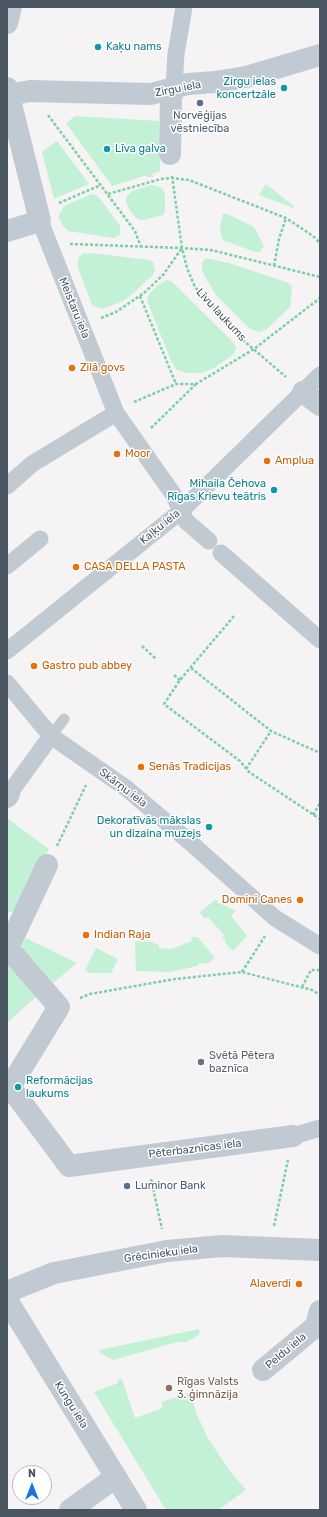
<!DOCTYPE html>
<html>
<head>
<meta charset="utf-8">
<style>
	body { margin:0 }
	#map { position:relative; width:327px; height:1517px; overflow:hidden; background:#f5f3f3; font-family:Rubik,sans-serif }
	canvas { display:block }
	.frame { position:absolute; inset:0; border:8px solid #4a5661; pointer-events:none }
	.north { position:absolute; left:12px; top:1465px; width:40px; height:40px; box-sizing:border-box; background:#fff; border:1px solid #b7bbc0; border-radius:50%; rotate:0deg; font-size:11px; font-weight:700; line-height:16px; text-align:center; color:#4a5661 }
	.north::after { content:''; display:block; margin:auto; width:14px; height:18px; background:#1a73e8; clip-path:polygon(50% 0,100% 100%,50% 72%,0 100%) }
</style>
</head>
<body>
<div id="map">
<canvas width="327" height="1517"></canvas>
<div class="frame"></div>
<div class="north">N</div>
</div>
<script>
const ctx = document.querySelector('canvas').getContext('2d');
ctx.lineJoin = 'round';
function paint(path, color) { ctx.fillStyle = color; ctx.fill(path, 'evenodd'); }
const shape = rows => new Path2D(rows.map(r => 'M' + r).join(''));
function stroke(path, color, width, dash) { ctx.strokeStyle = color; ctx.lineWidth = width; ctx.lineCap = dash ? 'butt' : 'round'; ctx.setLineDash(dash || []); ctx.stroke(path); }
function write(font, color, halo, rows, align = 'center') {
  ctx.font = font + ' Rubik,sans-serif'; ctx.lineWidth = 3; ctx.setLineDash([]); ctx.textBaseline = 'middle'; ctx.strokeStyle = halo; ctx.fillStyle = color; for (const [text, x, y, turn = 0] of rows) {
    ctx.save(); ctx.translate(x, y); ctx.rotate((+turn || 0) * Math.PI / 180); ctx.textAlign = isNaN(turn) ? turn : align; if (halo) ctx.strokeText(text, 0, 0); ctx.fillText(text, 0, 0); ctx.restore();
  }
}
const green = shape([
	[75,116,159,121,160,171,152,174,153,177,148,177,147,175,112,186,66,123],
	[57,141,89,184,54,199,42,152],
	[266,184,295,207,293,208,259,195],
	[151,185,157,186,163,189,165,195,165,212,163,215,144,220,139,220,133,215,127,205,126,201,126,197,132,191],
	[92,194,97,196,101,200,120,226,120,235,114,238,68,231,63,226,58,217,64,206],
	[223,214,227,214,254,227,264,246,260,252,255,252,223,240,221,235,220,227],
	[84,253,101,254,148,260,153,262,155,271,152,276,129,297,121,302,102,309,92,305,77,265,79,257],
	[206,258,229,263,286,282,291,285,292,289,290,307,267,329,259,332,250,329,216,295,202,271,202,262],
	[167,280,172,282,233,342,236,348,234,354,214,368,201,373,187,373,177,370,172,363,148,303,147,298,150,293,158,285],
	[7,818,49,849,18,911,7,912],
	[215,900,218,901,217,903,222,904,236,911,231,916,247,936,233,951,225,943,226,942,222,937,224,935,208,917,205,919,202,915,199,913],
	[191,937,198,937,215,958,209,963,198,964,198,966,170,972,136,971,135,941,153,942,153,943,159,945,159,948,172,949,192,941],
	[26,938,77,963,53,983,24,951,22,945],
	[96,948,118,959,111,973,90,973,85,970],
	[7,961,38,995,7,1023],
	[199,1329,200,1334,187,1342,177,1342,113,1360,100,1353,99,1350],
	[122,1379,135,1418,163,1408,161,1402,190,1393,197,1415,209,1440,232,1474,246,1490,218,1510,166,1510,94,1392,118,1383,117,1380]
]);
const path = shape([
	[48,115,135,231,141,247],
	[172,176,182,248,187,268,195,287,244,341,286,377],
	[108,194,161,179,172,178,189,180,286,218,313,236,320,243],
	[59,203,101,185],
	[70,244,182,248,211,250,320,277],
	[274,266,279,239,286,218],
	[140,296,176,384],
	[101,318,116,312,144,293,163,275,182,248],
	[134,402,176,384,196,384,254,349,320,298],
	[151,428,196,384],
	[234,616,180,680,164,704,240,761,249,772,320,819],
	[142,646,156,659],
	[191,668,271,731,320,753],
	[174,675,180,680],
	[246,769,271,731],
	[313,815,320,803],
	[57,846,86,785],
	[242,972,265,936],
	[302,987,311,970,320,970],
	[80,998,90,994,175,979,242,972,312,990,320,995],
	[39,1084,83,1081],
	[151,1179,162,1229],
	[274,1226,288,1160]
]);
const service = shape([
	[51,736,64,719]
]);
const pedestrian = shape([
	[174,87,176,54,184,7],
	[40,221,116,413,173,494,186,521,209,541],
	[7,486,32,464,116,413],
	[221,553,320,640],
	[7,566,40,539],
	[7,651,181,511,320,375],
	[7,683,51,736,126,788,191,843,275,918,320,946],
	[9,794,51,736],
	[293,1136,320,1128]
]);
const minor = shape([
	[7,23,11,7],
	[7,88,40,221,7,231],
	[9,95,30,91,151,94,188,84,215,82,246,77,320,55],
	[170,154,171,97,174,87],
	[303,392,320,405],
	[7,797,9,794],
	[7,947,59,1007,10,1087,7,1089],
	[8,948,47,865],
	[10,1087,69,1166,293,1136],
	[7,1292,54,1273,167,1251,222,1246,320,1250],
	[7,1300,136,1510],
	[263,1370,316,1326,320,1311],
	[70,1510,116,1477]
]);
const markers = [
	[98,47,4,"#0f9aa8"],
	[284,88,4,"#0f9aa8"],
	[200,103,4,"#5c6f8a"],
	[107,149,4,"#0f9aa8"],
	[72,368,4,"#e8710a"],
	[117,454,4,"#e8710a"],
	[267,461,4,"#e8710a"],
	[274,490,4,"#0f9aa8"],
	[76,567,4,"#e8710a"],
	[34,666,4,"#e8710a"],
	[141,767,4,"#e8710a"],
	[209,827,4,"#0f9aa8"],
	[300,900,4,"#e8710a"],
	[86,935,4,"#e8710a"],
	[201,1062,4,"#6b7280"],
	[18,1087,4,"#0f9aa8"],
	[127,1186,4,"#5c6f8a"],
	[299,1284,4,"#e8710a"],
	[169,1388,4,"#8d6e63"]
];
const cultureNames = [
	["Kaķu nams",106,47],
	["Zirgu ielas",276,82,"right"],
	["koncertzāle",276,95,"right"],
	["Līva galva",115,149],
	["Mihaila Čehova",266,484,"right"],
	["Rīgas Krievu teātris",266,497,"right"],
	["Dekoratīvās mākslas",201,821,"right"],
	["un dizaina muzejs",201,834,"right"],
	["Reformācijas",26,1081],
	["laukums",26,1094]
];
const streetNames = [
	["Zirgu iela",178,89,-11],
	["Meistaru iela",74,308,68],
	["Līvu laukums",221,315,47],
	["Kaļķu iela",160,527,-39],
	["Skārņu iela",123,788,37],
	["Pēterbaznīcas iela",195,1149,-7],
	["Grēcinieku iela",161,1254,-8],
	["Peldu iela",286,1351,-40],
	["Kungu iela",71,1405,58]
];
const serviceNames = [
	["Norvēģijas",200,116],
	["vēstniecība",200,129],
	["Luminor Bank",135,1186,"left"]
];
const foodNames = [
	["Zilā govs",80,368],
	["Moor",125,454],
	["Amplua",275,461],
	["CASA DELLA PASTA",84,567],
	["Gastro pub abbey",42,666],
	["Senās Tradicijas",149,767],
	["Domini Canes",292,900,"right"],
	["Indian Raja",94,935],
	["Alaverdi",291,1284,"right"]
];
const worshipNames = [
	["Svētā Pētera",209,1056],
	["baznīca",209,1069]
];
const educationNames = [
	["Rīgas Valsts",177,1382],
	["3. ģimnāzija",177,1395]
];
paint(green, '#c3f1d5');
stroke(path, '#7ad0a6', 2.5, [3, 2]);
stroke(service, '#c1cad2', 11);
stroke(pedestrian, '#c1cad2', 17);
stroke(minor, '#c1cad2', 22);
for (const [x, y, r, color] of markers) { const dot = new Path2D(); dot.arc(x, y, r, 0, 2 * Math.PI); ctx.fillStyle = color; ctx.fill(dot); stroke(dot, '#fff', 1.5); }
write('11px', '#0d838f', '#fff', cultureNames, 'left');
write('11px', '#4a5661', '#fff', streetNames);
write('11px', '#4e5e75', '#fff', serviceNames);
write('11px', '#c56008', '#fff', foodNames, 'left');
write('11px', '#5b616d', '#fff', worshipNames, 'left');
write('11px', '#785e54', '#fff', educationNames, 'left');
</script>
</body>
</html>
